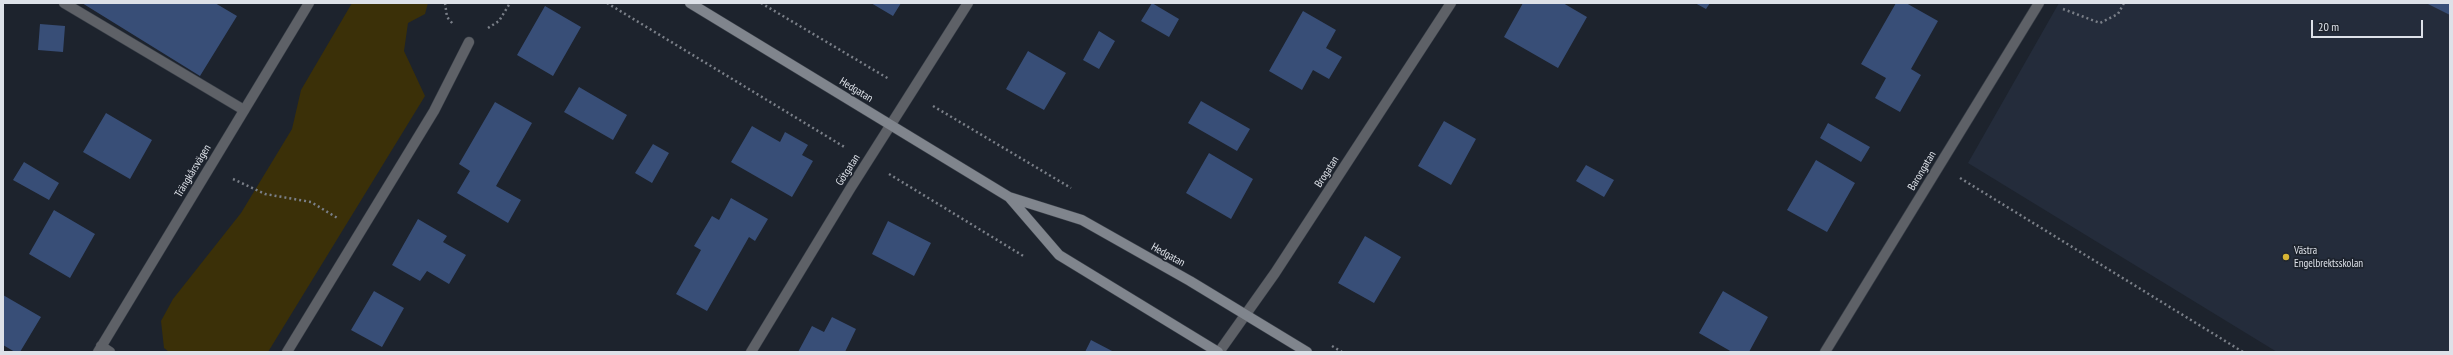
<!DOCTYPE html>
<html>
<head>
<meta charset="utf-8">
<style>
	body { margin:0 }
	#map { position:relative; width:2453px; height:355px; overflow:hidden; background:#1d232d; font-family:"PT Sans Narrow",sans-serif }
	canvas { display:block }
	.frame { position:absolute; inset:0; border:4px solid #dde1e8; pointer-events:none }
	.scale { position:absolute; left:2311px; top:20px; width:112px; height:18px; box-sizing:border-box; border:2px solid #dde1e8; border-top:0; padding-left:5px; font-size:12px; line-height:14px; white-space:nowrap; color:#dde1e8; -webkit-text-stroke:3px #1d232d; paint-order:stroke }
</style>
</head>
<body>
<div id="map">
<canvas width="2453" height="355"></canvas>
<div class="frame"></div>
<div class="scale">20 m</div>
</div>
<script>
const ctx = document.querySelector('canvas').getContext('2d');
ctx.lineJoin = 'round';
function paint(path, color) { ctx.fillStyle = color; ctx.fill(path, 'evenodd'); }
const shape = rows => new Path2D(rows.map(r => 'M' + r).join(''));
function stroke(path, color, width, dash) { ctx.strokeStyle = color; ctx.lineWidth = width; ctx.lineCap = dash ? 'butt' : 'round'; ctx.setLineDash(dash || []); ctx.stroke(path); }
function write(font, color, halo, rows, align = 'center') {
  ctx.font = font + ' "PT Sans Narrow",sans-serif'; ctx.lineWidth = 3.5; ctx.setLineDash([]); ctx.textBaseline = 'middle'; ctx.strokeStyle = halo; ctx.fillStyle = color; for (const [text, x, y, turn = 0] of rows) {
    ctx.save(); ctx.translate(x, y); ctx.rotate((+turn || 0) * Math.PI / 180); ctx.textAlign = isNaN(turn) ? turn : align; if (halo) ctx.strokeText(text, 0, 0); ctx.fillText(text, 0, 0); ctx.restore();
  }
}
const built = shape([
	[2059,3,2450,3,2450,352,2277,352,1968,163]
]);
const green = shape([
	[352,3,428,3,425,14,408,23,404,51,425,96,268,352,169,352,164,348,161,321,173,299,241,213,292,129,301,90]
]);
const building = shape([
	[82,3,215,3,237,16,200,76],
	[871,3,901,3,893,16],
	[1152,3,1179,19,1169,37,1141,21],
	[1523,3,1563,3,1587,17,1558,68,1504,37],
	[1695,3,1710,3,1706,9],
	[1896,3,1906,3,1938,21,1911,69,1921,75,1900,112,1875,98,1886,78,1861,64],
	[2426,3,2450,3,2450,15],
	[545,6,581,27,553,76,517,55],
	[1303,11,1336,30,1326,48,1342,57,1329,79,1313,70,1302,90,1269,71],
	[40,24,65,26,63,52,38,50],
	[1099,31,1115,41,1099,69,1083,60],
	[1028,51,1066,73,1044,110,1006,89],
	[579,87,627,115,613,140,564,112],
	[1201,101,1250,129,1237,151,1188,123],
	[495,102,532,123,496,186,521,200,508,223,457,193,470,171,459,164],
	[106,113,152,140,130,179,83,152],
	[1444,121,1476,139,1451,185,1418,166],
	[1828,123,1870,147,1861,162,1820,138],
	[752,126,780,142,785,132,808,145,802,155,813,161,792,197,731,162],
	[653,144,669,153,652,183,635,173],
	[1209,153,1253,179,1231,219,1186,193],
	[1816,160,1855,183,1827,232,1787,210],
	[24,162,59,183,49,200,13,180],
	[1586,165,1614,180,1604,197,1576,181],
	[731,198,768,219,755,241,749,237,707,311,676,294,701,250,694,246,712,216,719,220],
	[54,210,95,234,70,278,29,254],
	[418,219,447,236,443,242,466,255,449,284,427,271,420,281,392,265],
	[888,221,931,243,914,276,872,254],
	[1365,236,1401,257,1374,303,1338,283],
	[374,291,404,308,382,347,351,330],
	[1723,291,1768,317,1749,352,1732,352,1699,333],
	[3,295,41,317,20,352,15,352,3,345],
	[832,317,856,329,845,352,798,352,812,326,824,332],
	[1091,340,1114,352,1085,352]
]);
const path = shape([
	[445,3,447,17,453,24],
	[607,3,846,148],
	[761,3,889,79],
	[2063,9,2100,23,2118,14,2124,3],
	[488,28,499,21,510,3],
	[933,106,1071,188],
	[889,174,1025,257],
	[1960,178,2243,352],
	[233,179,265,194,311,202,339,219],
	[1332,346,1342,352]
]);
const service = shape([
	[64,3,244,110]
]);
const minor = shape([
	[101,346,110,352],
	[98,352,309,3],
	[287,352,434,111,469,42],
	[751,352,850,189,968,3],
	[1219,352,1275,273,1451,3],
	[1825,352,2039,3]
]);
const secondary = shape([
	[690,3,1009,197,1082,220,1190,281,1307,352],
	[1009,197,1059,255,1218,352]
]);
const markers = [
	[2286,257,4,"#d7b434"]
];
const streetNames = [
	["Hedgatan",856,90,31],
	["Götgatan",848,170,-57],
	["Trängkårsvägen",193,171,-59],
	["Barongatan",1922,171,-59],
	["Brogatan",1327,172,-57],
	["Hedgatan",1168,255,29]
];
const poiNames = [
	["Västra",2294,251],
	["Engelbrektsskolan",2294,264]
];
paint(built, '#242c3b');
paint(green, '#3b3008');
paint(building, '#384e77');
stroke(service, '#383e47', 11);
stroke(minor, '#383e47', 11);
stroke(secondary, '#383e47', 11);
stroke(path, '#7a7f88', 2.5, [2, 3]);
stroke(service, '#5e6167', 10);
stroke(minor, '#5e6167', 10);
stroke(secondary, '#80858d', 10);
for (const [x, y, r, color] of markers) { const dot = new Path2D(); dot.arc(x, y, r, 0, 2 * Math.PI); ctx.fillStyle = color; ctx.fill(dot); stroke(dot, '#1d232d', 1.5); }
write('11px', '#dde1e8', '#1d232d', streetNames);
write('11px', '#dde1e8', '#1d232d', poiNames, 'left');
</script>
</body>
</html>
